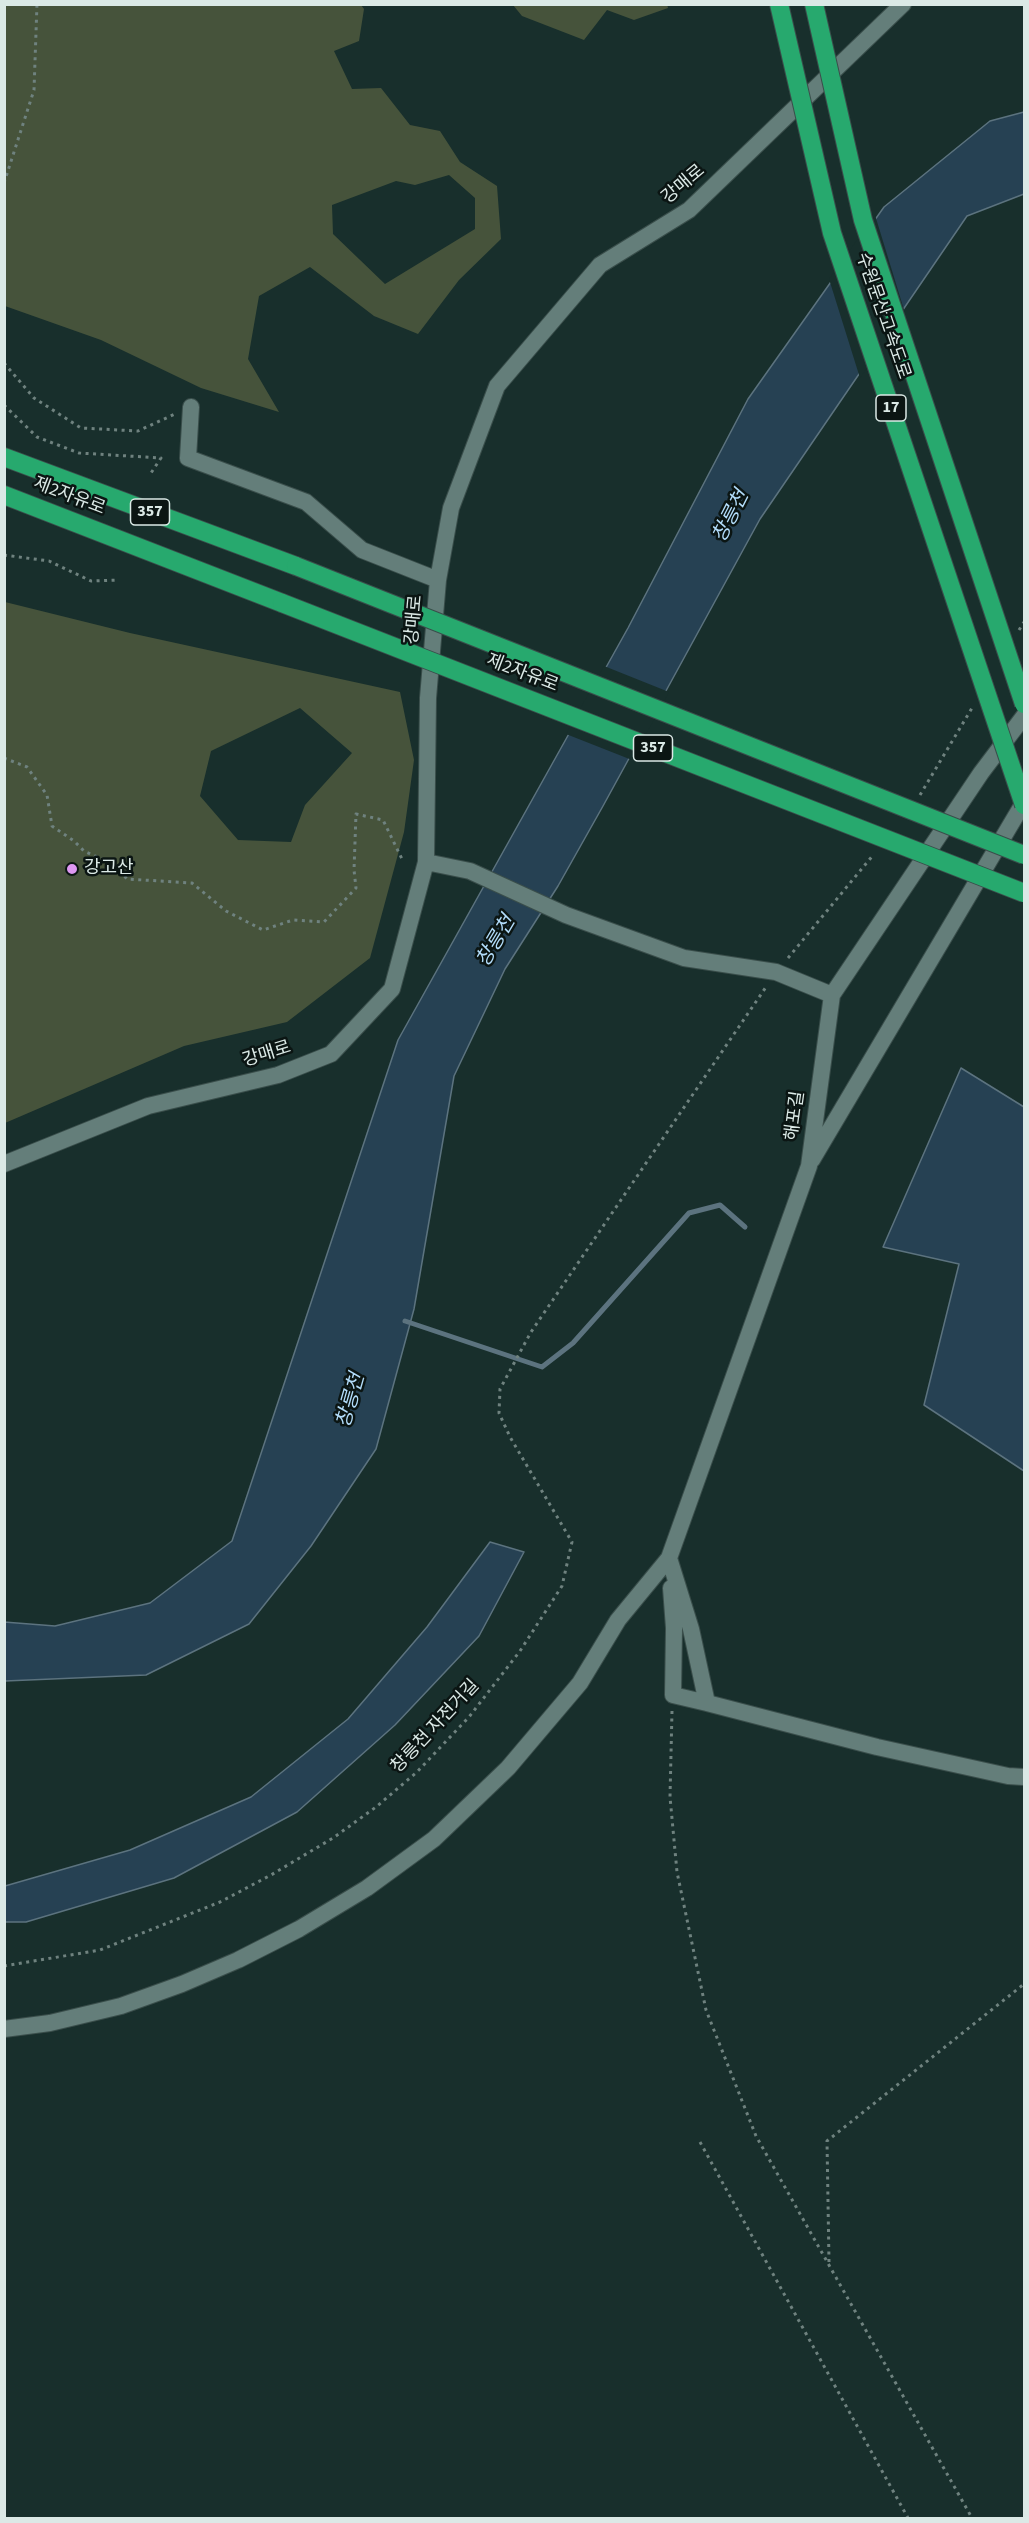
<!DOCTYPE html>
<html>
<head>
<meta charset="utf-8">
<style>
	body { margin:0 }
	#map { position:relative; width:1029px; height:2523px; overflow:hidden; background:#182f2c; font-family:"Source Sans 3",sans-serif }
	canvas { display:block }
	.frame { position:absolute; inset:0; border:6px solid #dbe9e6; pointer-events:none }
</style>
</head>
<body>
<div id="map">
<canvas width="1029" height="2523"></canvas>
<div class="frame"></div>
</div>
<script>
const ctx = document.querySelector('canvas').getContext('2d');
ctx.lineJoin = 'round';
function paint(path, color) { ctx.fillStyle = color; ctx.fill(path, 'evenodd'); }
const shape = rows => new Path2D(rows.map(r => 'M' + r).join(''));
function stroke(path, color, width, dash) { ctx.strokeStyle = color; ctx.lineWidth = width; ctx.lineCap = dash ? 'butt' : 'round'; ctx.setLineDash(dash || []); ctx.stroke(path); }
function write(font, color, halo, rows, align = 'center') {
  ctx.font = font + ' "Source Sans 3","Noto Sans KR",sans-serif'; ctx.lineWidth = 5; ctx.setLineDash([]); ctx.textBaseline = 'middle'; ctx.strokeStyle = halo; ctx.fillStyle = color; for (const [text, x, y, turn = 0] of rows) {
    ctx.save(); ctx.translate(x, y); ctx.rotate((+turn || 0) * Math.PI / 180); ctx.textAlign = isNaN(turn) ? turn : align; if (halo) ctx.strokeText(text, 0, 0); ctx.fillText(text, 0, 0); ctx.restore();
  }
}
const green = shape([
	[5,4,361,5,364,9,359,41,334,51,352,89,381,88,410,125,440,131,460,162,497,186,501,239,459,280,418,334,374,316,310,267,259,296,248,359,279,412,201,388,101,340,5,306],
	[449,175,475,198,475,229,385,284,333,234,332,205,396,181,415,185],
	[667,4,668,8,634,20,607,10,584,40,522,16,513,5],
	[5,602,130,633,400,692,414,760,404,832,370,958,287,1022,184,1046,5,1123],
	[300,708,352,753,305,805,291,842,238,840,200,796,211,751]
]);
const water = shape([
	[1024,112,1024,194,967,216,760,519,603,806,558,886,505,969,454,1076,414,1309,376,1449,311,1546,249,1624,146,1675,5,1681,4,1622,55,1626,150,1603,232,1541,398,1040,628,628,748,399,884,207,990,121,1024,112],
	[961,1068,1024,1107,1024,1471,924,1405,959,1264,883,1247,961,1068],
	[490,1542,524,1552,479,1636,395,1725,297,1812,174,1878,26,1922,5,1922,5,1886,130,1850,251,1797,348,1719,427,1627,490,1542]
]);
const pier = shape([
	[875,215,905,313,860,378,829,279],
	[604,666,669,692,632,760,566,734]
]);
const stream = shape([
	[405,1321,542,1367,573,1343,689,1213,720,1205,745,1227]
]);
const path = shape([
	[4,183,34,90,37,4],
	[4,363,34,398,81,428,138,431,175,414],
	[4,405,37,437,79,453,161,458,151,473],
	[4,555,49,561,91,581,118,580],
	[1019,630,1024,622],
	[4,758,27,767,47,795,52,826,74,841,84,851,115,865,127,879,192,883,226,911,263,930,293,920,324,922,356,888,354,870,356,814,383,820,403,861],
	[920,795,972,708],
	[788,958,874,854],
	[672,1711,670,1797,677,1872,706,2010,756,2136,972,2518],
	[4,1966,100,1950,220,1902,271,1875,333,1838,376,1807,417,1772,469,1717,520,1651,562,1586,572,1542,510,1437,499,1413,500,1389,531,1332,766,987],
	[700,2142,908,2518],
	[829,2262,827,2141,1024,1984]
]);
const street = shape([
	[191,407,188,458,306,502,362,550,438,580],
	[426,862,470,871,566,915,684,958,776,972,832,995],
	[812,1160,1024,802],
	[4,1164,148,1106,278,1075,331,1054,392,989,426,862,428,698,438,580,451,508,497,386,600,265,689,210,903,4],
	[669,1558,691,1629,707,1703,877,1747,1008,1776,1024,1777],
	[671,1588,674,1628,673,1695,707,1703],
	[4,2029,50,2023,121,2006,182,1984,238,1960,299,1929,367,1888,434,1839,508,1768,580,1683,618,1620,669,1558,809,1166,832,995,981,773,1024,716]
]);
const highway = shape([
	[4,457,296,566],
	[4,495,282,603]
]);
const highwayBridge = shape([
	[779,4,832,233,1024,805],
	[814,4,863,220,1024,704],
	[296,566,1024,855],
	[282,603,1024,893]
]);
const markers = [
	[72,869,6,"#de98f2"]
];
const shields = [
	[891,408,30],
	[150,512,39],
	[653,748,39]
];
const shieldNames = [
	["17",891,408],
	["357",150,512],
	["357",653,748]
];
const streetNames = [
	["강매로",684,185,-40],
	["수원문산고속도로",882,316,71],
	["제2자유로",69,497,21],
	["강매로",415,620,-85],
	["제2자유로",522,674,21],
	["강매로",267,1055,-17],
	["해포길",796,1116,-82],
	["창릉천 자전거길",436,1727,-47]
];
const poiNames = [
	["강고산",84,869]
];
const waterNames = [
	["창릉천",732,517,-63],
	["창릉천",497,942,-59],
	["창릉천",352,1401,-74]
];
paint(green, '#46533b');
paint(water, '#264153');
stroke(water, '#5c737f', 1.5);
paint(pier, '#182f2c');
stroke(stream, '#5c737f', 5);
stroke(street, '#3a4e4b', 18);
stroke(highway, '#3a4e4b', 20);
stroke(path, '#6f827f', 3, [3, 4.5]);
stroke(street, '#647e7a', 16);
stroke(highway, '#27a96e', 18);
stroke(highwayBridge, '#3a4e4b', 20, []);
stroke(highwayBridge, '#27a96e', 18);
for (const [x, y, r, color] of markers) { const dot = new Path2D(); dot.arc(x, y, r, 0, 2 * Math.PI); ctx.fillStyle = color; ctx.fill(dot); stroke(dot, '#0b1513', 2); }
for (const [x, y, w] of shields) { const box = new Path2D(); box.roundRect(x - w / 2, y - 13, w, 26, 4.5); ctx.fillStyle = '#0b1513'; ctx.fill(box); stroke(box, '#dbe9e6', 1.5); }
write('bold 16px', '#dbe9e6', null, shieldNames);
write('18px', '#dbe9e6', '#0b1513', streetNames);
write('18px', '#dbe9e6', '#0b1513', poiNames, 'left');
write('italic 20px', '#b3ddfb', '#0b1513', waterNames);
</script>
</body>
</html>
